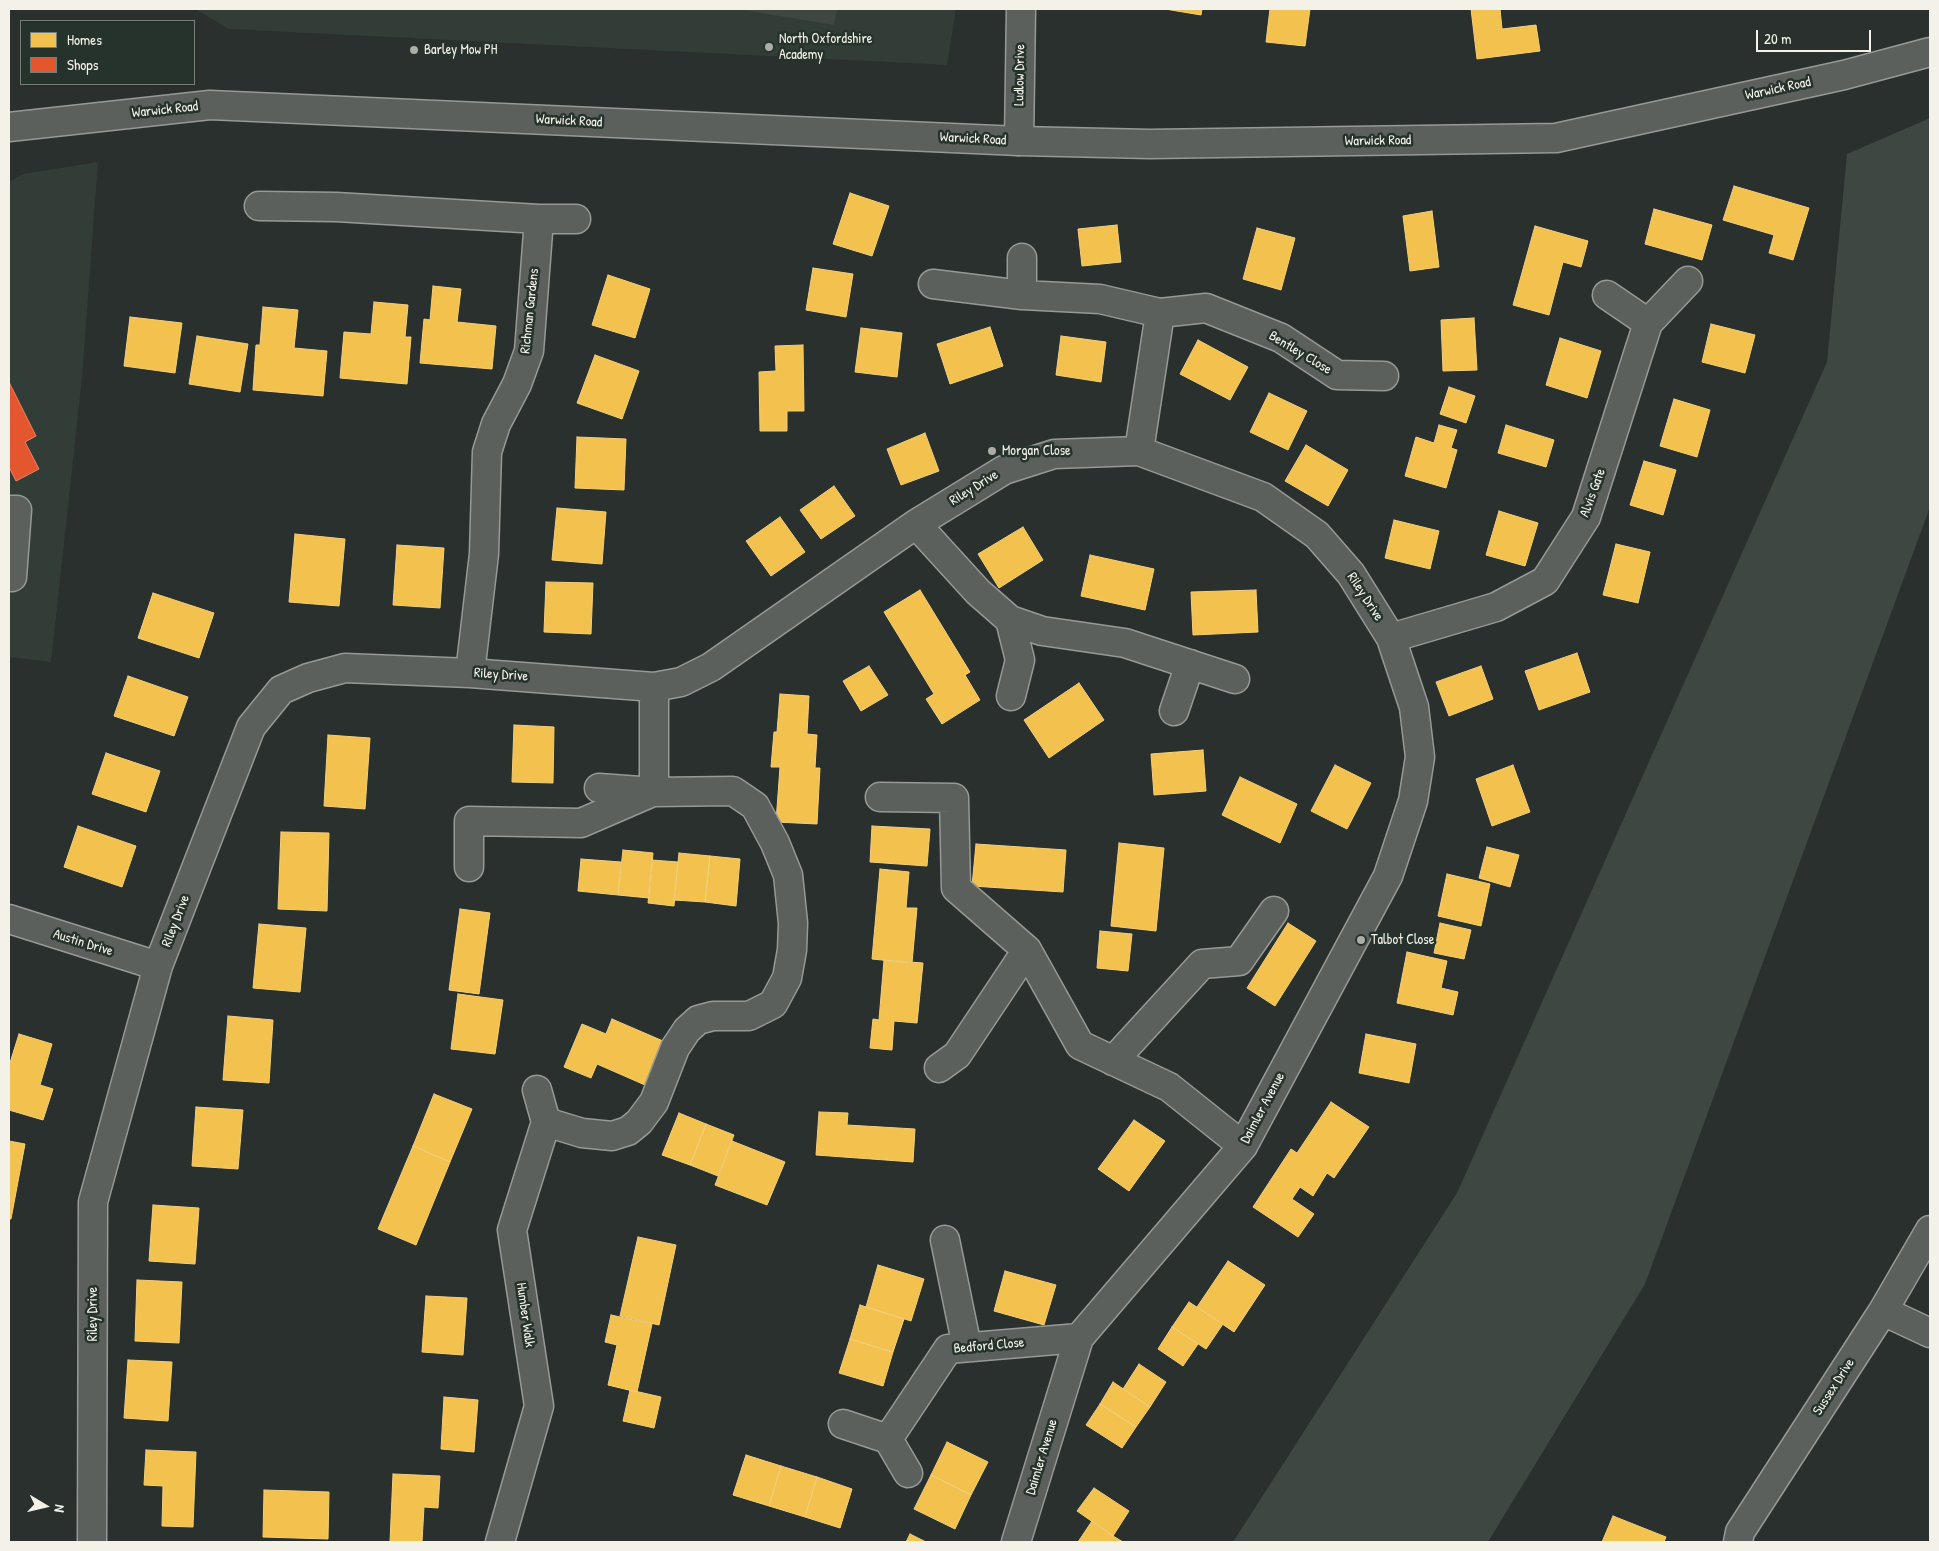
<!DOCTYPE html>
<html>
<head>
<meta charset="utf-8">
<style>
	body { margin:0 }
	#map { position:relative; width:1939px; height:1551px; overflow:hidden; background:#29302d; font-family:"Patrick Hand",sans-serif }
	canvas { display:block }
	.frame { position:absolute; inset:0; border:10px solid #f4f1e8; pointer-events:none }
	.legend { position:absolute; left:20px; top:20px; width:175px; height:65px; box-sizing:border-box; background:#26332d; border:1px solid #787f78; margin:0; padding:6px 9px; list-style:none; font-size:15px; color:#f4f1e8 }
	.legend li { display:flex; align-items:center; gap:10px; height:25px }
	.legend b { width:25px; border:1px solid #787f78 }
	.north { position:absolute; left:20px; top:1481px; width:50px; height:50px; -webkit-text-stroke:4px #26332d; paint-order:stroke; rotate:99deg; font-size:14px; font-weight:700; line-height:20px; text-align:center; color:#f4f1e8 }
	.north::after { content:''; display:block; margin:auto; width:18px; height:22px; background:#f4f1e8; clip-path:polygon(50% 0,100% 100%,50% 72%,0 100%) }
	.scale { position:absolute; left:1756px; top:30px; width:115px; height:22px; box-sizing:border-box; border:2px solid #f4f1e8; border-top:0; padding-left:6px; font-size:15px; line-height:18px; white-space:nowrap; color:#f4f1e8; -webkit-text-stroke:4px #26332d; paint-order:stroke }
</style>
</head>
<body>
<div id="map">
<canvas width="1939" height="1551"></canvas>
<div class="frame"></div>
<ul class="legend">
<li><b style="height:14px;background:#f2c14e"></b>Homes</li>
<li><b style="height:14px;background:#e4572e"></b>Shops</li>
</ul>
<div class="north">N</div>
<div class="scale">20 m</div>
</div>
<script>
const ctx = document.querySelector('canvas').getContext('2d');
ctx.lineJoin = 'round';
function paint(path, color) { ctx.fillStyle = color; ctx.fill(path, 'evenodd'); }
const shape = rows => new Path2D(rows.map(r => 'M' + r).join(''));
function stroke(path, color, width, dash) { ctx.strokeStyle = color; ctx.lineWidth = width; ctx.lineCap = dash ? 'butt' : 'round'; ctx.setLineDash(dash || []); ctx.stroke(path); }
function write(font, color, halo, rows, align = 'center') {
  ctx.font = font + ' "Patrick Hand",sans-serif'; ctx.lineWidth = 5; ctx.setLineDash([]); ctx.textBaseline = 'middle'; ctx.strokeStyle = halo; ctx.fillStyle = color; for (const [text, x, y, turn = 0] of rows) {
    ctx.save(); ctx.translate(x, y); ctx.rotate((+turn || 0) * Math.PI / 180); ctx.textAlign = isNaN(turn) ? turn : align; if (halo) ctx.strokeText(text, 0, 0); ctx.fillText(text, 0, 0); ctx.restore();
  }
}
const built = shape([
	[195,9,956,9,947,65,229,29],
	[98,162,82,378,51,662,9,657,9,182,23,174]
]);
const green = shape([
	[737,9,837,9,834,25],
	[1930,118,1930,507,1645,1284,1488,1542,1233,1542,1457,1193,1827,362,1847,154]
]);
const homes = shape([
	[1165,9,1202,9,1201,15,1165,9],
	[1270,9,1310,9,1305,46,1266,42,1270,9],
	[1471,9,1500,9,1502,29,1536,25,1540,51,1477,59,1471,9],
	[1734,186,1809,208,1793,260,1769,253,1774,235,1723,220,1734,186],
	[850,193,889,206,872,256,833,244,850,193],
	[1654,209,1712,225,1702,260,1645,244,1654,209],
	[1432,211,1439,267,1410,271,1403,216,1432,211],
	[1117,225,1121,262,1082,266,1078,229,1117,225],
	[1535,226,1588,241,1581,267,1563,262,1549,315,1513,305,1535,226],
	[1257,228,1295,238,1281,290,1243,279,1257,228],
	[813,268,853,274,846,317,806,310,813,268],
	[608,275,650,289,635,338,592,325,608,275],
	[433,286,461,289,457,322,496,326,492,369,420,363,424,319,430,320,433,286],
	[374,302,408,305,405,337,411,337,407,384,340,378,344,332,371,334,374,302],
	[263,307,298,310,294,348,327,351,323,396,253,390,256,345,260,345,263,307],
	[130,317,182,323,175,373,124,366,130,317],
	[1474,318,1477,370,1443,371,1441,320,1474,318],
	[1711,324,1755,335,1745,373,1702,362,1711,324],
	[990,327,1003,366,950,384,937,344,990,327],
	[861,328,902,333,897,377,855,372,861,328],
	[197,336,248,344,240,392,189,384,197,336],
	[1061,336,1106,342,1101,382,1056,375,1061,336],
	[1560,338,1601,351,1587,398,1546,385,1560,338],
	[1198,340,1248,367,1230,400,1180,374,1198,340],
	[803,345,804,411,787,411,787,431,760,431,759,372,776,371,775,346,803,345],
	[595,355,639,371,622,419,577,403,595,355],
	[1449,387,1475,396,1466,423,1440,414,1449,387],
	[1269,393,1307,411,1288,450,1250,432,1269,393],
	[1674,399,1710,410,1697,457,1660,446,1674,399],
	[1439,425,1457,430,1451,448,1457,450,1446,488,1405,476,1416,437,1434,443,1439,425],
	[1506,425,1554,440,1546,467,1498,453,1506,425],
	[925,433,939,471,901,485,887,449,925,433],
	[577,437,626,439,624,490,575,488,577,437],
	[1306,445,1348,470,1328,506,1285,481,1306,445],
	[1644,461,1676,470,1663,515,1630,505,1644,461],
	[834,486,855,516,821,539,800,510,834,486],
	[557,508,606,512,602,564,552,560,557,508],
	[1499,511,1538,523,1525,566,1486,555,1499,511],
	[780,517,805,552,771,576,746,541,780,517],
	[1394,520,1439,531,1430,569,1385,558,1394,520],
	[1023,527,1043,560,999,588,978,554,1023,527],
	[295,534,345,539,339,606,289,602,295,534],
	[1616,544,1650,552,1638,603,1603,595,1616,544],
	[397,545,444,548,440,608,393,605,397,545],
	[1090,555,1154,569,1145,610,1081,596,1090,555],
	[546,582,593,583,591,634,544,632,546,582],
	[920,590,970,672,965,675,980,700,942,724,926,699,934,694,884,612,920,590],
	[1256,590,1258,632,1193,635,1191,592,1256,590],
	[153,593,214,613,199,658,138,638,153,593],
	[1577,653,1590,692,1539,710,1525,671,1577,653],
	[869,666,888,695,861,711,843,681,869,666],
	[1481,666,1493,699,1449,716,1436,682,1481,666],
	[128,676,188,697,174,736,114,716,128,676],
	[1079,683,1104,720,1049,758,1024,720,1079,683],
	[780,694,809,696,807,734,817,735,815,768,820,768,817,824,776,822,780,767,771,767,774,732,777,732,780,694],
	[514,725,554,727,553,783,512,782,514,725],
	[328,735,370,738,365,809,324,806,328,735],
	[1203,750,1206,791,1154,795,1151,754,1203,750],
	[106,753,160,771,146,812,92,794,106,753],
	[1335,765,1371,783,1347,829,1311,811,1335,765],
	[1513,765,1530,812,1492,826,1476,779,1513,765],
	[1240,777,1297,804,1280,843,1222,815,1240,777],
	[78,826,136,846,122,887,64,867,78,826],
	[872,826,930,829,927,866,870,862,872,826],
	[281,832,329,833,327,911,278,909,281,832],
	[1119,843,1164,848,1156,931,1111,926,1119,843],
	[976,844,1066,850,1063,892,972,886,976,844],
	[1487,847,1519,855,1510,887,1479,878,1487,847],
	[623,850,653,853,649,898,618,895,623,850],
	[679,853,710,856,705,902,674,900,679,853],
	[710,856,740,859,736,906,705,902,710,856],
	[581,859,621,862,618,895,578,891,581,859],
	[652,860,678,862,674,906,648,903,652,860],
	[880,869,909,872,906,908,917,908,912,963,872,959,880,869],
	[1447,874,1490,884,1481,926,1438,916,1447,874],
	[460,909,490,913,479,994,449,990,460,909],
	[1288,923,1316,941,1275,1006,1247,988,1288,923],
	[1440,923,1471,930,1464,959,1434,953,1440,923],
	[259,924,306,928,300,992,253,988,259,924],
	[1100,931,1132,934,1128,971,1097,968,1100,931],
	[1407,952,1447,961,1441,988,1458,992,1453,1015,1397,1003,1407,952],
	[884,960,923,963,917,1023,894,1021,892,1050,870,1048,873,1019,879,1020,884,960],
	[458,994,503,1000,495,1054,451,1049,458,994],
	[228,1016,273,1020,269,1083,223,1080,228,1016],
	[612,1019,663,1041,645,1085,597,1064,591,1078,564,1067,582,1024,606,1034,612,1019],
	[19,1034,52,1044,40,1085,53,1089,43,1120,9,1110,9,1066,19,1034],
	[1366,1034,1416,1044,1409,1083,1359,1073,1366,1034],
	[434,1094,472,1109,450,1162,413,1146,434,1094],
	[1331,1102,1369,1127,1334,1178,1327,1173,1313,1196,1300,1187,1292,1199,1314,1214,1298,1237,1253,1207,1291,1149,1297,1153,1331,1102],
	[196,1107,243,1110,238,1169,192,1166,196,1107],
	[819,1112,848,1113,847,1125,915,1129,913,1162,816,1155,819,1112],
	[679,1113,706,1124,690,1165,662,1155,679,1113],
	[1134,1120,1165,1141,1129,1191,1098,1169,1134,1120],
	[706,1124,734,1135,718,1176,690,1165,706,1124],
	[9,1141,25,1144,11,1219,9,1219,9,1141],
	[732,1141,785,1162,767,1205,715,1185,732,1141],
	[413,1146,450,1162,416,1245,378,1229,413,1146],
	[153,1205,199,1208,195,1264,149,1261,153,1205],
	[638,1237,676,1245,659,1325,620,1316,638,1237],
	[1228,1261,1265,1285,1234,1332,1197,1307,1228,1261],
	[878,1265,924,1279,911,1321,866,1307,878,1265],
	[1005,1271,1056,1285,1044,1325,994,1311,1005,1271],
	[137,1280,182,1282,179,1343,135,1341,137,1280],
	[426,1296,467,1298,463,1355,422,1352,426,1296],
	[1189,1302,1223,1324,1206,1349,1172,1327,1189,1302],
	[860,1305,904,1319,893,1352,850,1339,860,1305],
	[611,1315,652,1324,637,1392,608,1385,617,1345,605,1342,611,1315],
	[1172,1327,1198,1344,1183,1366,1158,1349,1172,1327],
	[850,1339,893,1352,883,1386,839,1373,850,1339],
	[128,1360,172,1362,168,1421,124,1418,128,1360],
	[1139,1364,1166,1382,1150,1407,1123,1389,1139,1364],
	[1113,1382,1150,1407,1136,1427,1100,1404,1113,1382],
	[630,1390,661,1397,654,1428,623,1421,630,1390],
	[444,1397,478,1400,474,1452,441,1449,444,1397],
	[1100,1404,1136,1427,1122,1448,1086,1425,1100,1404],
	[947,1442,988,1462,971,1495,931,1475,947,1442],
	[146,1450,196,1452,193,1527,162,1526,163,1486,144,1485,146,1450],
	[746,1455,781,1466,769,1506,733,1495,746,1455],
	[781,1466,817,1477,805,1517,769,1506,781,1466],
	[393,1474,440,1476,438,1508,424,1507,422,1542,390,1542,393,1474],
	[931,1475,971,1495,955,1529,914,1509,931,1475],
	[817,1477,852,1489,840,1528,805,1517,817,1477],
	[1094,1488,1129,1511,1113,1536,1077,1511,1094,1488],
	[264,1490,329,1492,328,1539,263,1537,264,1490],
	[1613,1516,1666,1537,1664,1542,1602,1542,1613,1516],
	[1092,1521,1113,1536,1123,1542,1078,1542,1092,1521],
	[910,1534,926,1542,906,1542,910,1534]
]);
const shops = shape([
	[9,382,36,436,25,442,39,469,16,481,9,467,9,382]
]);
const minor = shape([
	[1019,141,1021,9],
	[259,206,336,207,539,219,529,351,517,384,496,424,487,452,484,554,470,673],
	[539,219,576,219],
	[933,284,1022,295,1100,299,1160,313,1206,308,1281,338,1337,375,1384,376],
	[1022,295,1022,258],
	[1607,295,1648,323],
	[1139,451,1160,313],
	[9,510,17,510,12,577,9,577],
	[916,524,978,592,1010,620,1042,631,1125,643,1235,679],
	[1010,620,1020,660,1011,696],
	[1391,638,1496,607,1545,581,1586,517,1648,323,1688,281],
	[1174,711,1190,664],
	[654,792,654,687],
	[880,797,954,798,956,888,1027,950,1080,1045,1169,1087,1243,1146],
	[469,867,469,821,581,823,648,794],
	[9,919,158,966],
	[1113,1061,1202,964,1239,961,1274,911],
	[939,1068,957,1055,1027,950],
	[546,1122,582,1133,612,1136,628,1131,639,1122,654,1102,675,1048,687,1030,698,1020,713,1016,749,1016,773,1004,787,978,792,950,793,923,788,875,775,843,755,806,733,791,654,792,599,788],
	[945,1240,967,1347],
	[1883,1311,1930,1333],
	[843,1424,888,1439,908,1473],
	[888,1439,948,1349,1079,1338],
	[92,1542,93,1202,158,966,251,727,281,690,308,678,345,668,470,673,654,687,681,682,711,667,916,524,1004,470,1054,454,1139,451,1263,497,1317,535,1351,574,1391,638,1414,707,1420,757,1413,801,1388,876,1243,1146,1079,1338,1016,1542],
	[500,1542,539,1406,512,1230,546,1122,537,1090],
	[1738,1542,1740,1532,1883,1311,1930,1230]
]);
const major = shape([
	[9,127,210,105,1019,141,1150,144,1556,138,1844,75,1930,52]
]);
const markers = [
	[769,47,5,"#adada7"],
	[414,50,5,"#adada7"],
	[992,451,5,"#adada7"],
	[1361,940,5,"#adada7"]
];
const poiNames = [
	["North Oxfordshire",779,39],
	["Academy",779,55],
	["Barley Mow PH",424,50],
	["Morgan Close",1002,451],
	["Talbot Close",1371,940]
];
const streetNames = [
	["Ludlow Drive",1020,75,-89],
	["Warwick Road",1778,89,-12],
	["Warwick Road",165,110,-6],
	["Warwick Road",569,121,3],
	["Warwick Road",973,139,3],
	["Warwick Road",1378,141,-1],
	["Richman Gardens",530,311,-84],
	["Bentley Close",1300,353,31],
	["Riley Drive",974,488,-32],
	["Alvis Gate",1593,493,-70],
	["Riley Drive",1365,597,57],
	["Riley Drive",501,675,4],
	["Riley Drive",176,921,-69],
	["Austin Drive",83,943,17],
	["Daimler Avenue",1263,1108,-62],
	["Riley Drive",93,1314,-90],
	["Humber Walk",525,1315,82],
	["Bedford Close",989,1346,-5],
	["Sussex Drive",1834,1387,-57],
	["Daimler Avenue",1042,1457,-73]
];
paint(built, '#323d37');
paint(green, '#3e4742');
paint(homes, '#f2c14e');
stroke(homes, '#f3cf7c', 1);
paint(shops, '#e4572e');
stroke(shops, '#e98566', 1);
stroke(minor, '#969996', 31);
stroke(major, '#969996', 31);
stroke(minor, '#5c605c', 28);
stroke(major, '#5c605c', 28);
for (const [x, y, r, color] of markers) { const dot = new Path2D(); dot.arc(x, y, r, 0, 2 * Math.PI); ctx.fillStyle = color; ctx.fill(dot); stroke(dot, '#26332d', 2); }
write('14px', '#f4f1e8', '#26332d', poiNames, 'left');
write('14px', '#f4f1e8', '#26332d', streetNames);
</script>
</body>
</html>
